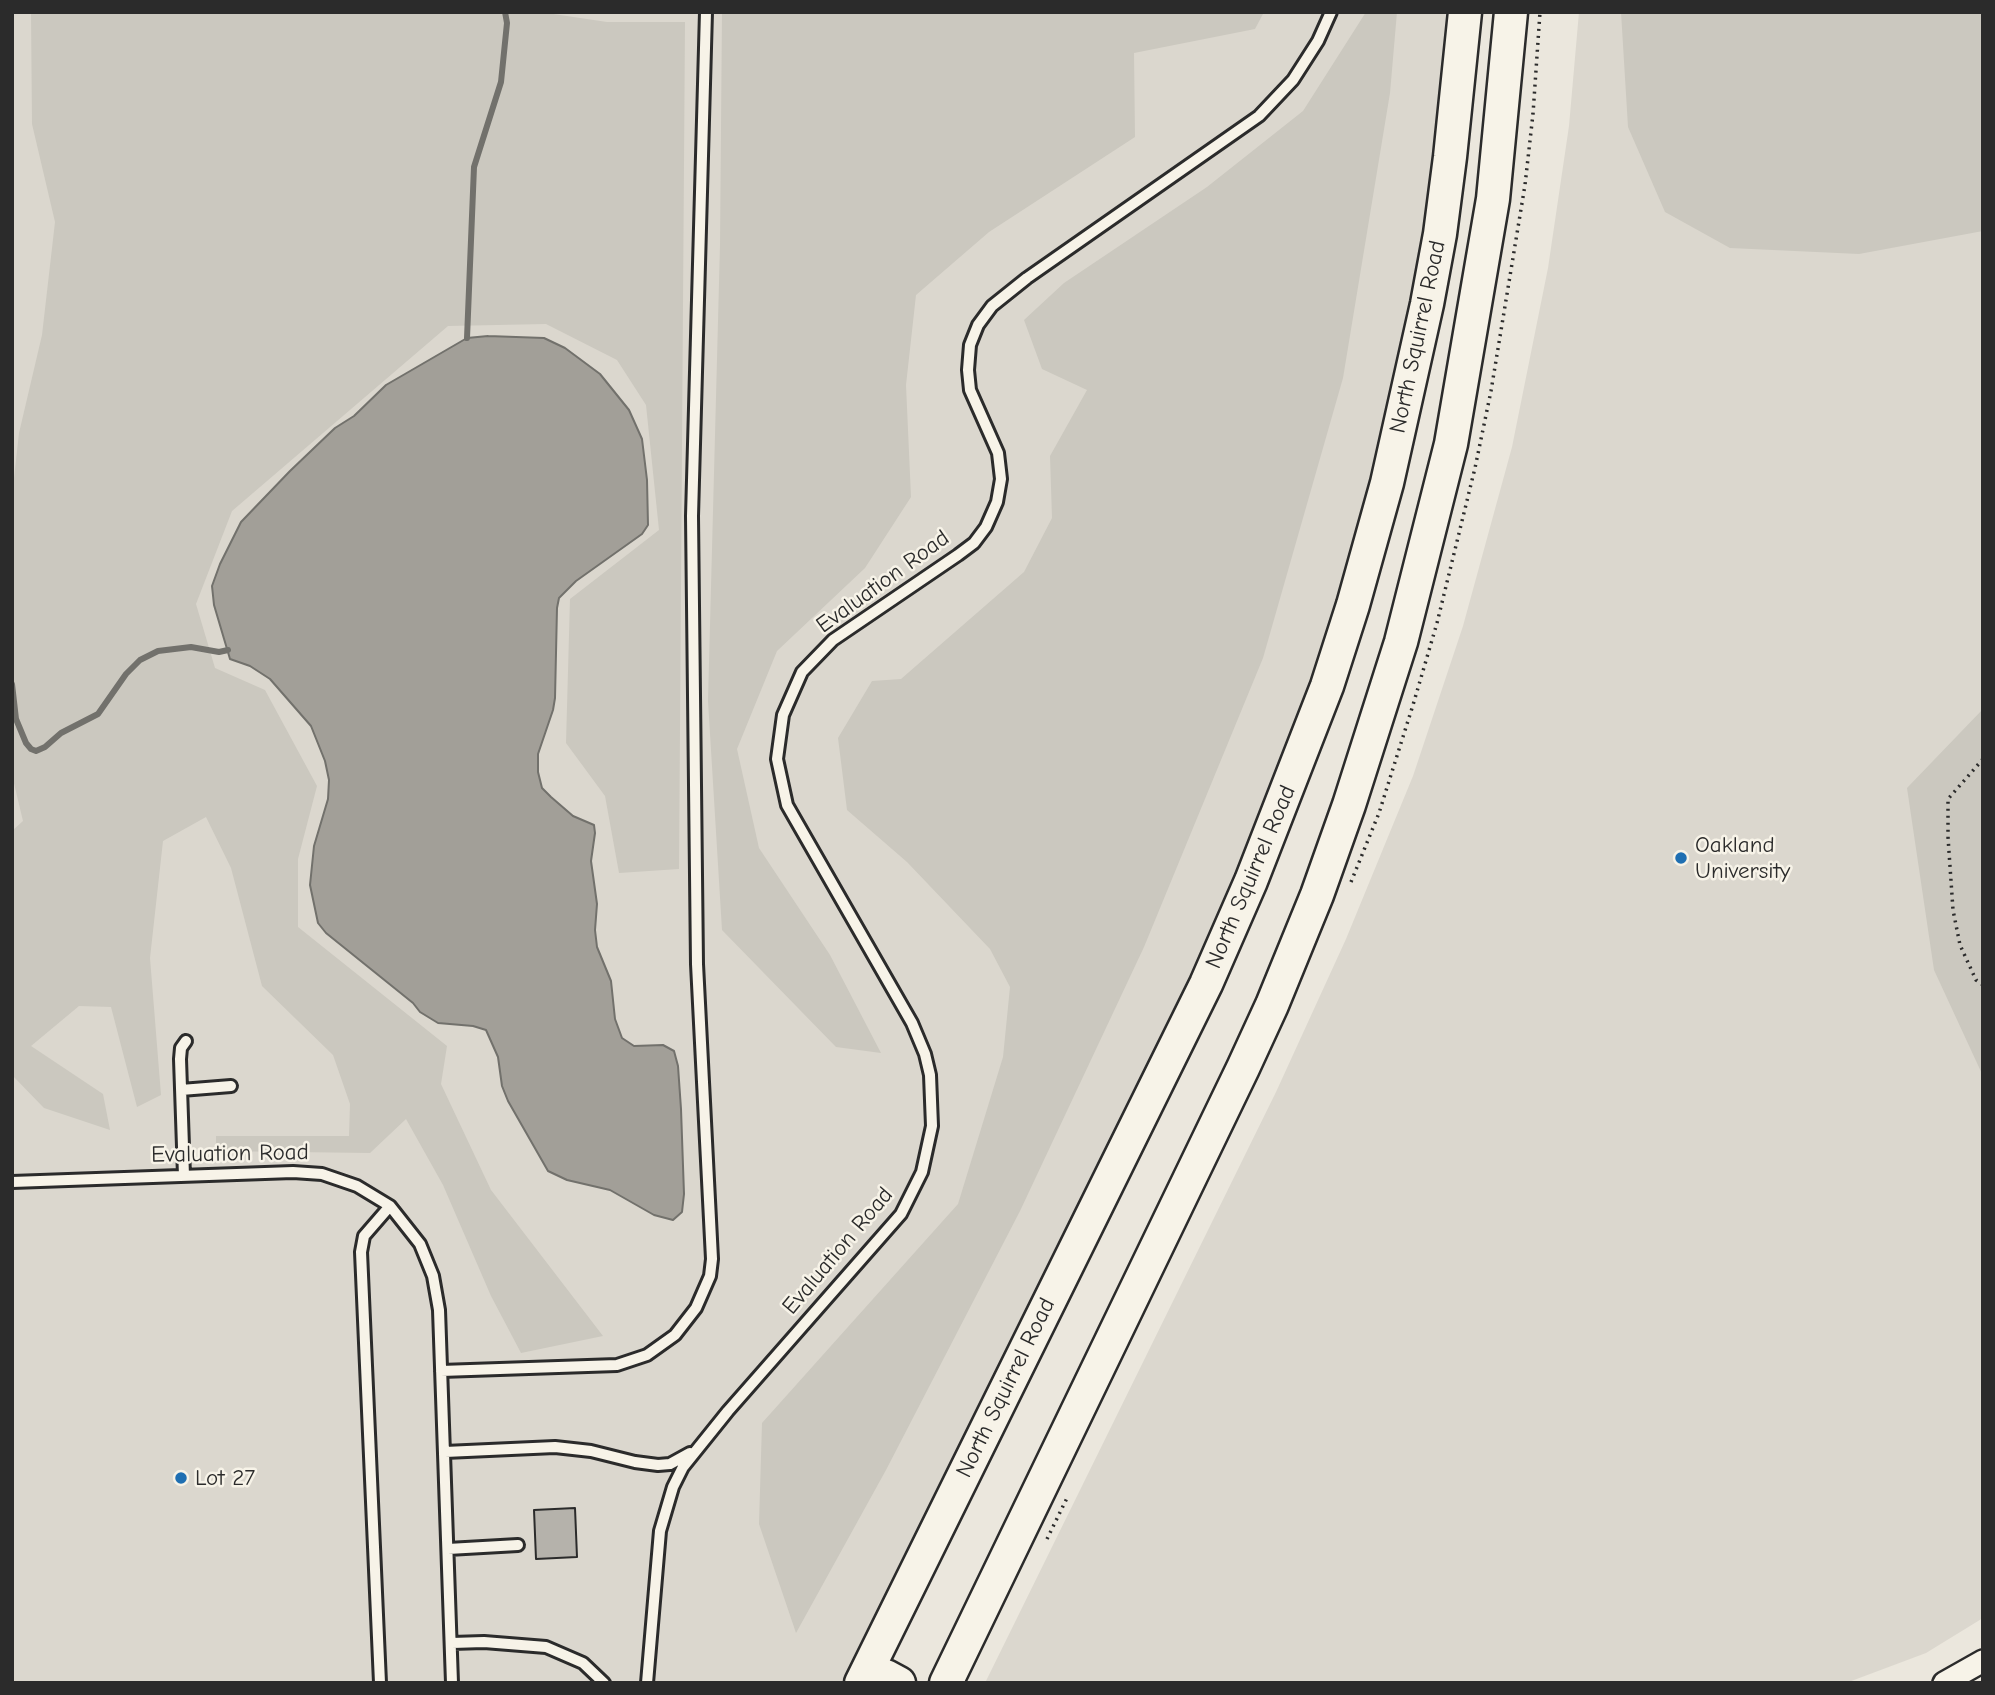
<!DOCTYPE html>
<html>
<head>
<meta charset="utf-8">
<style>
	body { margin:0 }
	#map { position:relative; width:1995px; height:1695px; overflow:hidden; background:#ebe7dd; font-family:"Comic Neue",sans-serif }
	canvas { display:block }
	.frame { position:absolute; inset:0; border:14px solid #2b2b2b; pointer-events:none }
</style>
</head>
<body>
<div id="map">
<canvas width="1995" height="1695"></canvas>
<div class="frame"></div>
</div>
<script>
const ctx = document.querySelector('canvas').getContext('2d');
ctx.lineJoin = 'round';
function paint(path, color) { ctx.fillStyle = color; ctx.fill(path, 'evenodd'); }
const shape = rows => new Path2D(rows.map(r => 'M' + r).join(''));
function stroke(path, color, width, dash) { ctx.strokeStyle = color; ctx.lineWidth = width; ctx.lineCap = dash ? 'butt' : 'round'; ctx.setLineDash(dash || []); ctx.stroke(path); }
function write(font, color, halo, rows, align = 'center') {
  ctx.font = font + ' "Comic Neue",sans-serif'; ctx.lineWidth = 5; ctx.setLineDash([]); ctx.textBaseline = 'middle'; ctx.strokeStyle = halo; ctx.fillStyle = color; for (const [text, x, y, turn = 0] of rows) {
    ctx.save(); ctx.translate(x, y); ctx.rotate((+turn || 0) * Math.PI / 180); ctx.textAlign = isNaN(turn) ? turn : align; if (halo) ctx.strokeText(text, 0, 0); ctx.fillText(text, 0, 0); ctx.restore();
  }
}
const built = shape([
	[12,12,1452,12,1426,237,1388,426,1328,636,1293,738,1214,934,855,1660,841,1683,12,1683],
	[1579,12,1983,12,1983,1618,1926,1653,1846,1683,985,1683,1276,1092,1346,939,1413,776,1463,626,1512,447,1548,268,1569,126]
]);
const green = shape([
	[31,12,540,12,607,22,685,22,679,869,619,873,605,796,566,743,570,599,659,530,646,405,617,360,546,324,448,326,232,511,196,604,215,668,265,690,317,786,298,859,298,927,447,1046,441,1084,491,1190,603,1336,521,1353,491,1296,443,1185,406,1119,370,1153,216,1151,216,1136,349,1136,350,1104,333,1055,262,986,231,868,206,817,163,841,150,958,161,1095,137,1107,111,1007,79,1006,31,1046,103,1094,110,1130,44,1108,12,1075,12,831,23,821,12,775,12,496,19,433,42,335,55,222,32,124],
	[722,12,1264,12,1255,29,1134,53,1135,137,989,232,916,295,906,385,911,497,865,568,777,651,737,749,759,848,830,955,881,1053,836,1047,722,930,708,701,720,245],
	[1366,12,1397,12,1390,93,1343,378,1263,658,1144,947,1020,1211,886,1470,796,1633,759,1524,762,1423,958,1204,1003,1057,1010,987,990,949,907,862,847,810,838,738,872,681,901,679,1024,572,1052,518,1050,456,1087,390,1042,369,1024,320,1064,283,1207,187,1303,111],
	[1621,12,1983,12,1983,231,1859,254,1730,248,1665,212,1628,127],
	[1983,709,1983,1076,1934,970,1907,788]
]);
const water = shape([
	[488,336,544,338,565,348,600,374,629,410,642,439,647,480,648,525,642,534,576,581,559,598,557,608,555,698,553,710,538,754,538,772,542,788,551,797,573,816,594,825,595,833,591,861,597,904,595,930,597,947,611,981,615,1019,622,1038,634,1046,663,1045,674,1051,678,1066,681,1109,684,1194,682,1212,673,1220,654,1215,610,1190,567,1180,548,1171,508,1101,502,1086,498,1057,486,1030,473,1026,438,1023,420,1012,413,1003,326,933,318,923,310,885,314,846,328,799,329,780,325,761,311,726,270,679,250,666,230,659,214,605,212,586,220,564,241,522,290,471,335,428,354,416,386,385,467,338,488,336]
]);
const stream = shape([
	[467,338,474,167,501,82,507,23,505,12],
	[12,684,16,719,26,743,31,749,36,751,45,747,61,733,98,714,126,674,140,660,158,651,191,647,219,652,228,650]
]);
const building = shape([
	[575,1508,577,1557,536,1559,534,1510,575,1508]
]);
const path = shape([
	[1983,759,1948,799,1948,837,1953,910,1960,945,1976,980,1983,985],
	[1351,882,1379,813,1413,705,1437,623,1475,468,1491,391,1525,185,1533,114,1540,12],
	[1047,1539,1068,1496]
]);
const lane = shape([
	[181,1090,231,1086],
	[184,1176,180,1059,181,1048,186,1041],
	[12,1182,293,1172,322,1174,357,1186,390,1206,420,1244,433,1276,439,1310,452,1683],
	[441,1371,617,1365,647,1355,675,1335,696,1308,710,1276,712,1259,697,964,692,516,706,12],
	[445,1452,555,1447,591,1451,635,1462,658,1465,670,1464,690,1453],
	[448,1549,518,1545],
	[452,1643,484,1642,546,1647,583,1663,604,1683],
	[380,1683,361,1252,364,1236,390,1206],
	[647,1683,660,1531,673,1487,683,1467,728,1411,901,1214,922,1172,932,1126,930,1075,925,1054,912,1023,787,805,777,759,783,715,802,672,833,640,958,555,974,543,986,527,997,502,1001,479,998,453,970,390,968,370,970,345,978,325,992,306,1027,278,1259,116,1293,80,1318,41,1331,12]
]);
const street = shape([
	[1944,1683,1983,1661]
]);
const secondary = shape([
	[866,1673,886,1676,899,1683],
	[861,1683,1206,984,1251,881,1327,686,1353,605,1387,483,1427,304,1440,234,1450,157,1465,12],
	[946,1683,1243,1068,1272,1005,1317,895,1349,805,1401,642,1451,444,1493,199,1511,12]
]);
const markers = [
	[1681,858,7,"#1f6fb2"],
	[181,1478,7,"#1f6fb2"]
];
const streetNames = [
	["North Squirrel Road",1418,337,-78],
	["Evaluation Road",883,582,-36],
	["North Squirrel Road",1251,877,-67],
	["Evaluation Road",230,1154,-1],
	["Evaluation Road",838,1251,-50],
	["North Squirrel Road",1006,1388,-64]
];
const poiNames = [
	["Oakland",1695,845],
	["University",1695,871],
	["Lot 27",195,1478]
];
paint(built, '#dbd7ce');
paint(green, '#cbc8bf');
paint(water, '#a29f98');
stroke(water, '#72716c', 2);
stroke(stream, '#72716c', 6);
paint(building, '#b5b2ab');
stroke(building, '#2b2b2b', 2);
stroke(lane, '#2b2b2b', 16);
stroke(street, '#2b2b2b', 26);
stroke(secondary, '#2b2b2b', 37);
stroke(path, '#2b2b2b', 3.5, [2, 5]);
stroke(lane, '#f7f3e8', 10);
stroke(street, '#f7f3e8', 21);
stroke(secondary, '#f7f3e8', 32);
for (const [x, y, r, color] of markers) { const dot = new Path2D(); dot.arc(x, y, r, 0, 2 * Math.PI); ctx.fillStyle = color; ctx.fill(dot); stroke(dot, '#f7f3e8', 2.5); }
write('23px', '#2b2b2b', '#f7f3e8', streetNames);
write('23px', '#2b2b2b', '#f7f3e8', poiNames, 'left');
</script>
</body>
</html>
